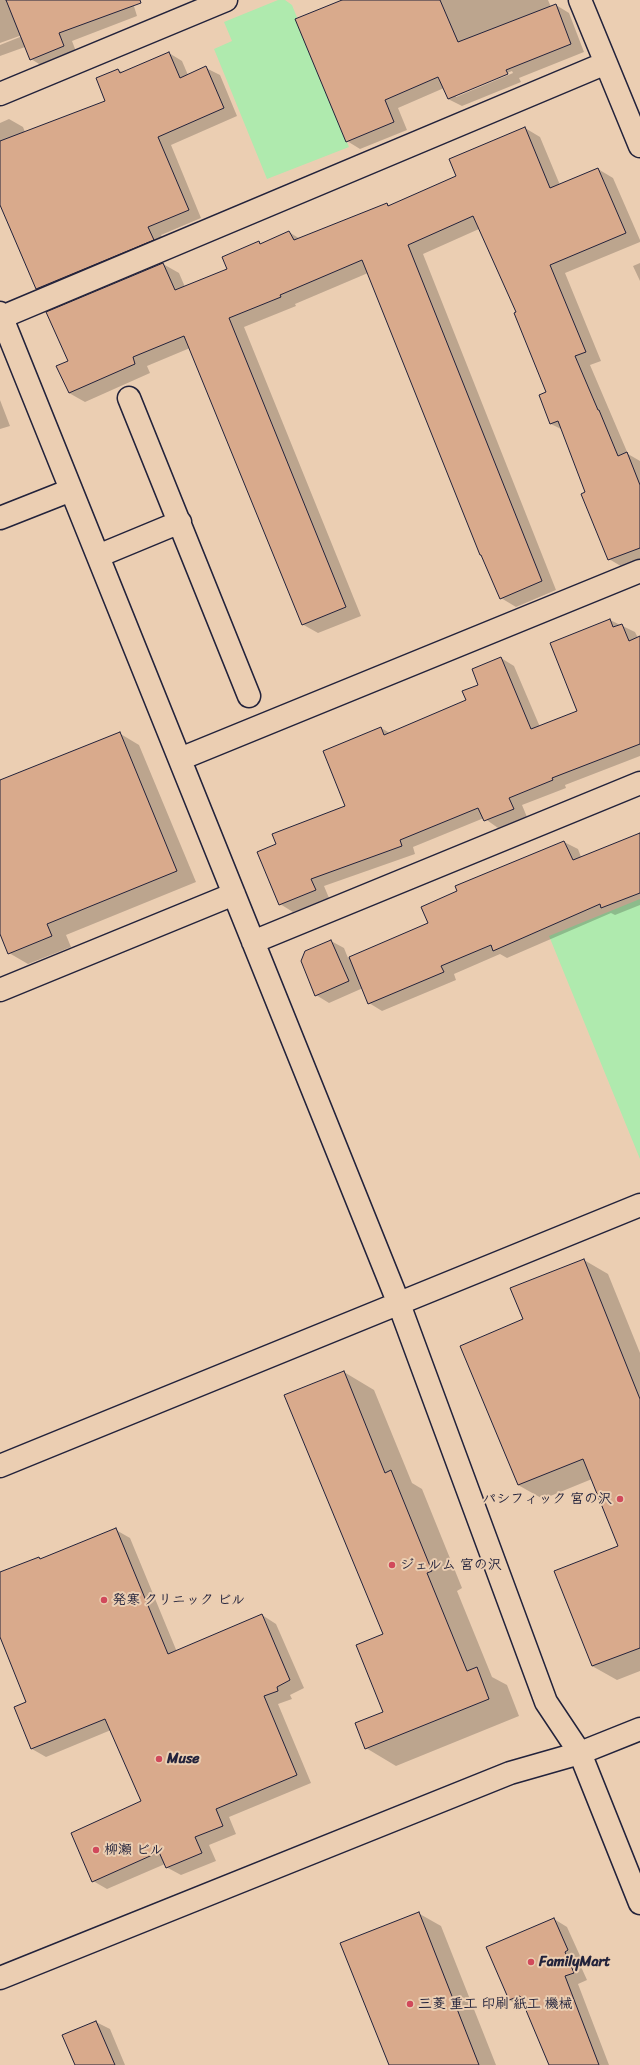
<!DOCTYPE html>
<html>
<head>
<meta charset="utf-8">
<style>
	body { margin:0 }
	canvas { display:block; background:#ebceb2 }
</style>
</head>
<body>
<canvas width="640" height="2065"></canvas>
<script>
const ctx = document.querySelector('canvas').getContext('2d');
ctx.lineJoin = 'round';
function paint(path, color) { ctx.fillStyle = color; ctx.fill(path, 'evenodd'); }
const shape = rows => new Path2D(rows.map(r => 'M' + r).join(''));
function stroke(path, color, width, dash) { ctx.strokeStyle = color; ctx.lineWidth = width; ctx.lineCap = dash ? 'butt' : 'round'; ctx.setLineDash(dash || []); ctx.stroke(path); }
function write(font, color, halo, rows, align = 'center') {
  ctx.font = font + ' Sriracha,"Klee One",sans-serif'; ctx.lineWidth = 4; ctx.setLineDash([]); ctx.textBaseline = 'middle'; ctx.strokeStyle = halo; ctx.fillStyle = color; for (const [text, x, y, turn = 0] of rows) {
    ctx.save(); ctx.translate(x, y); ctx.rotate((+turn || 0) * Math.PI / 180); ctx.textAlign = isNaN(turn) ? turn : align; if (halo) ctx.strokeText(text, 0, 0); ctx.fillText(text, 0, 0); ctx.restore();
  }
}
const green = shape([
	[278,0,285,0,292,5,349,147,267,179,214,49,232,41,224,22],
	[640,899,640,1159,549,936]
]);
const shadow = shape([
	[0,0,140,0,133,3,137,16,72,41,77,54,44,67,31,59,25,47,0,56,0,45,25,35,25,34,0,43],
	[345,0,548,0,551,7,556,5,569,13,584,52,519,78,521,82,462,106,448,99,444,88,398,108,407,130,360,149,347,141],
	[512,71,513,73,456,97,456,95],
	[169,53,182,61,188,75,206,68,220,75,237,116,171,145,201,218,161,235,166,247,50,296,37,288,0,203,0,123,9,119,23,127,25,132,107,101,118,70,124,73],
	[525,128,540,137,560,185,598,169,613,178,640,240,640,242,565,273,601,361,590,365,628,454,640,461,640,562,624,568,609,559,563,430,551,424,540,395,547,392,518,312,479,229,423,254,556,590,516,607,501,598,483,556,481,555,368,273,295,304,296,306,244,327,361,616,318,633,302,624,190,348,147,366,150,373,85,402,69,393,70,361,47,313,163,264,179,273,185,287,228,270,259,243,261,244,289,232,300,239,387,204,390,206,457,177],
	[640,263,640,281,633,266],
	[0,400,10,426,0,429],
	[610,620,635,632,638,638,640,637,640,756,565,785,566,788,522,805,527,817,498,828,484,818,413,847,415,854,324,886,329,898,293,912,280,904,277,845,347,807,381,728,390,733,467,701,501,658,514,666,540,727,578,711],
	[119,733,139,745,196,882,66,935,71,947,28,964,9,953,0,932,0,782],
	[640,834,640,905,615,915,611,913,507,958,500,954,454,974,456,980,382,1011,369,1003,363,988,329,1003,316,995,331,941,344,948,348,958,429,924,564,842,578,849,581,857],
	[584,1260,608,1274,640,1353,640,1671,617,1680,592,1666,620,1547,592,1479,543,1499,518,1485,524,1320],
	[344,1372,374,1390,412,1483,422,1489,462,1588,457,1591,492,1677,507,1685,519,1716,396,1766,366,1748,384,1712,384,1635],
	[116,1530,130,1538,177,1652,262,1615,276,1624,304,1688,290,1695,292,1699,278,1704,311,1783,229,1817,236,1834,209,1845,216,1861,181,1875,166,1867,165,1864,107,1889,93,1881,142,1802,111,1730,46,1757,32,1749,15,1708,27,1702,0,1635,0,1573,39,1558,42,1560],
	[418,1913,441,1926,496,2065,390,2065],
	[554,1919,567,1927,581,1958,578,1960,587,1980,578,1984,609,2065,550,2065,526,2007,523,2008,509,2000],
	[96,2022,110,2029,125,2065,77,2065]
]);
const building = shape([
	[6,0,140,0,141,3,59,33,64,46,30,60,6,0],
	[342,0,440,0,458,42,556,4,571,44,506,70,508,74,448,99,438,77,385,100,394,122,346,142,295,19,342,0],
	[169,52,180,78,206,66,224,108,158,137,189,210,148,227,154,240,36,289,0,205,0,141,105,101,96,78,118,69,120,73,169,52],
	[525,127,550,188,598,168,626,233,550,265,586,352,575,356,598,410,599,410,618,456,627,452,640,485,640,548,608,560,581,494,585,492,558,421,550,424,539,395,546,392,514,313,516,312,473,216,408,245,542,581,500,599,481,555,480,555,362,260,280,295,281,297,229,318,346,607,302,625,184,336,133,357,135,364,69,393,56,366,68,361,46,312,163,263,175,290,227,269,222,257,259,241,260,244,289,231,294,240,387,203,388,206,456,176,449,159,525,127],
	[610,619,613,627,622,624,629,641,640,636,640,744,552,778,553,780,509,798,514,809,484,821,478,808,400,840,402,846,311,879,316,890,279,905,257,852,276,844,272,834,345,806,323,751,381,727,384,735,466,700,462,691,478,685,472,669,501,657,531,729,577,711,550,643,610,619],
	[120,732,177,871,47,924,52,936,8,954,0,934,0,780,120,732],
	[640,833,640,893,601,908,600,904,493,951,491,945,441,966,444,972,368,1004,349,957,428,923,421,907,457,891,455,886,564,841,573,860,640,833],
	[331,940,349,981,315,996,301,961,305,951,331,940],
	[584,1259,640,1399,640,1648,592,1666,554,1571,618,1546,583,1459,518,1485,460,1346,523,1319,510,1288,584,1259],
	[344,1371,385,1473,391,1470,432,1571,427,1573,467,1671,477,1667,489,1699,365,1749,355,1723,383,1712,356,1645,383,1634,284,1395,344,1371],
	[116,1528,168,1654,262,1614,290,1680,277,1687,278,1691,264,1696,297,1775,216,1809,223,1826,195,1837,202,1853,166,1868,159,1852,92,1882,71,1833,141,1801,105,1719,31,1749,14,1707,26,1702,0,1637,0,1572,39,1557,40,1559,116,1528],
	[419,1912,479,2065,389,2065,340,1943,419,1912],
	[554,1918,568,1950,565,1952,574,1973,565,1976,599,2065,549,2065,520,1996,509,2000,486,1947,554,1918],
	[96,2021,115,2065,75,2065,62,2035,96,2021]
]);
const minor = shape([
	[580,0,640,146],
	[0,94,226,0],
	[0,313,399,1304,546,1702,580,1753,640,1903],
	[2,317,606,63],
	[129,398,249,696],
	[0,518,71,490],
	[98,556,180,522],
	[180,759,640,571],
	[253,942,640,783],
	[0,990,234,894],
	[0,1466,640,1205],
	[0,1978,510,1773,580,1753,640,1729]
]);
const markers = [
	[620,1499,4,"#d1495b"],
	[392,1565,4,"#d1495b"],
	[104,1600,4,"#d1495b"],
	[159,1759,4,"#d1495b"],
	[96,1850,4,"#d1495b"],
	[531,1962,4,"#d1495b"],
	[410,2004,4,"#d1495b"]
];
const poiNames = [
	["パシフィック 宮の沢",612,1499,"right"],
	["ジェルム 宮の沢",400,1565],
	["発寒 クリニック ビル",112,1600],
	["Muse",167,1759],
	["柳瀬 ビル",104,1850],
	["FamilyMart",539,1962],
	["三菱 重工 印刷 紙工 機械",418,2004]
];
paint(green, '#afeaae');
paint(shadow, '#0003');
paint(building, '#d9aa8c');
stroke(building, '#22223b', 1);
stroke(minor, '#22223b', 25);
stroke(minor, '#ebceb2', 22);
for (const [x, y, r, color] of markers) { const dot = new Path2D(); dot.arc(x, y, r, 0, 2 * Math.PI); ctx.fillStyle = color; ctx.fill(dot); stroke(dot, '#ebceb2', 1.5); }
write('bold 14px', '#22223b', '#ebceb2', poiNames, 'left');
</script>
</body>
</html>
